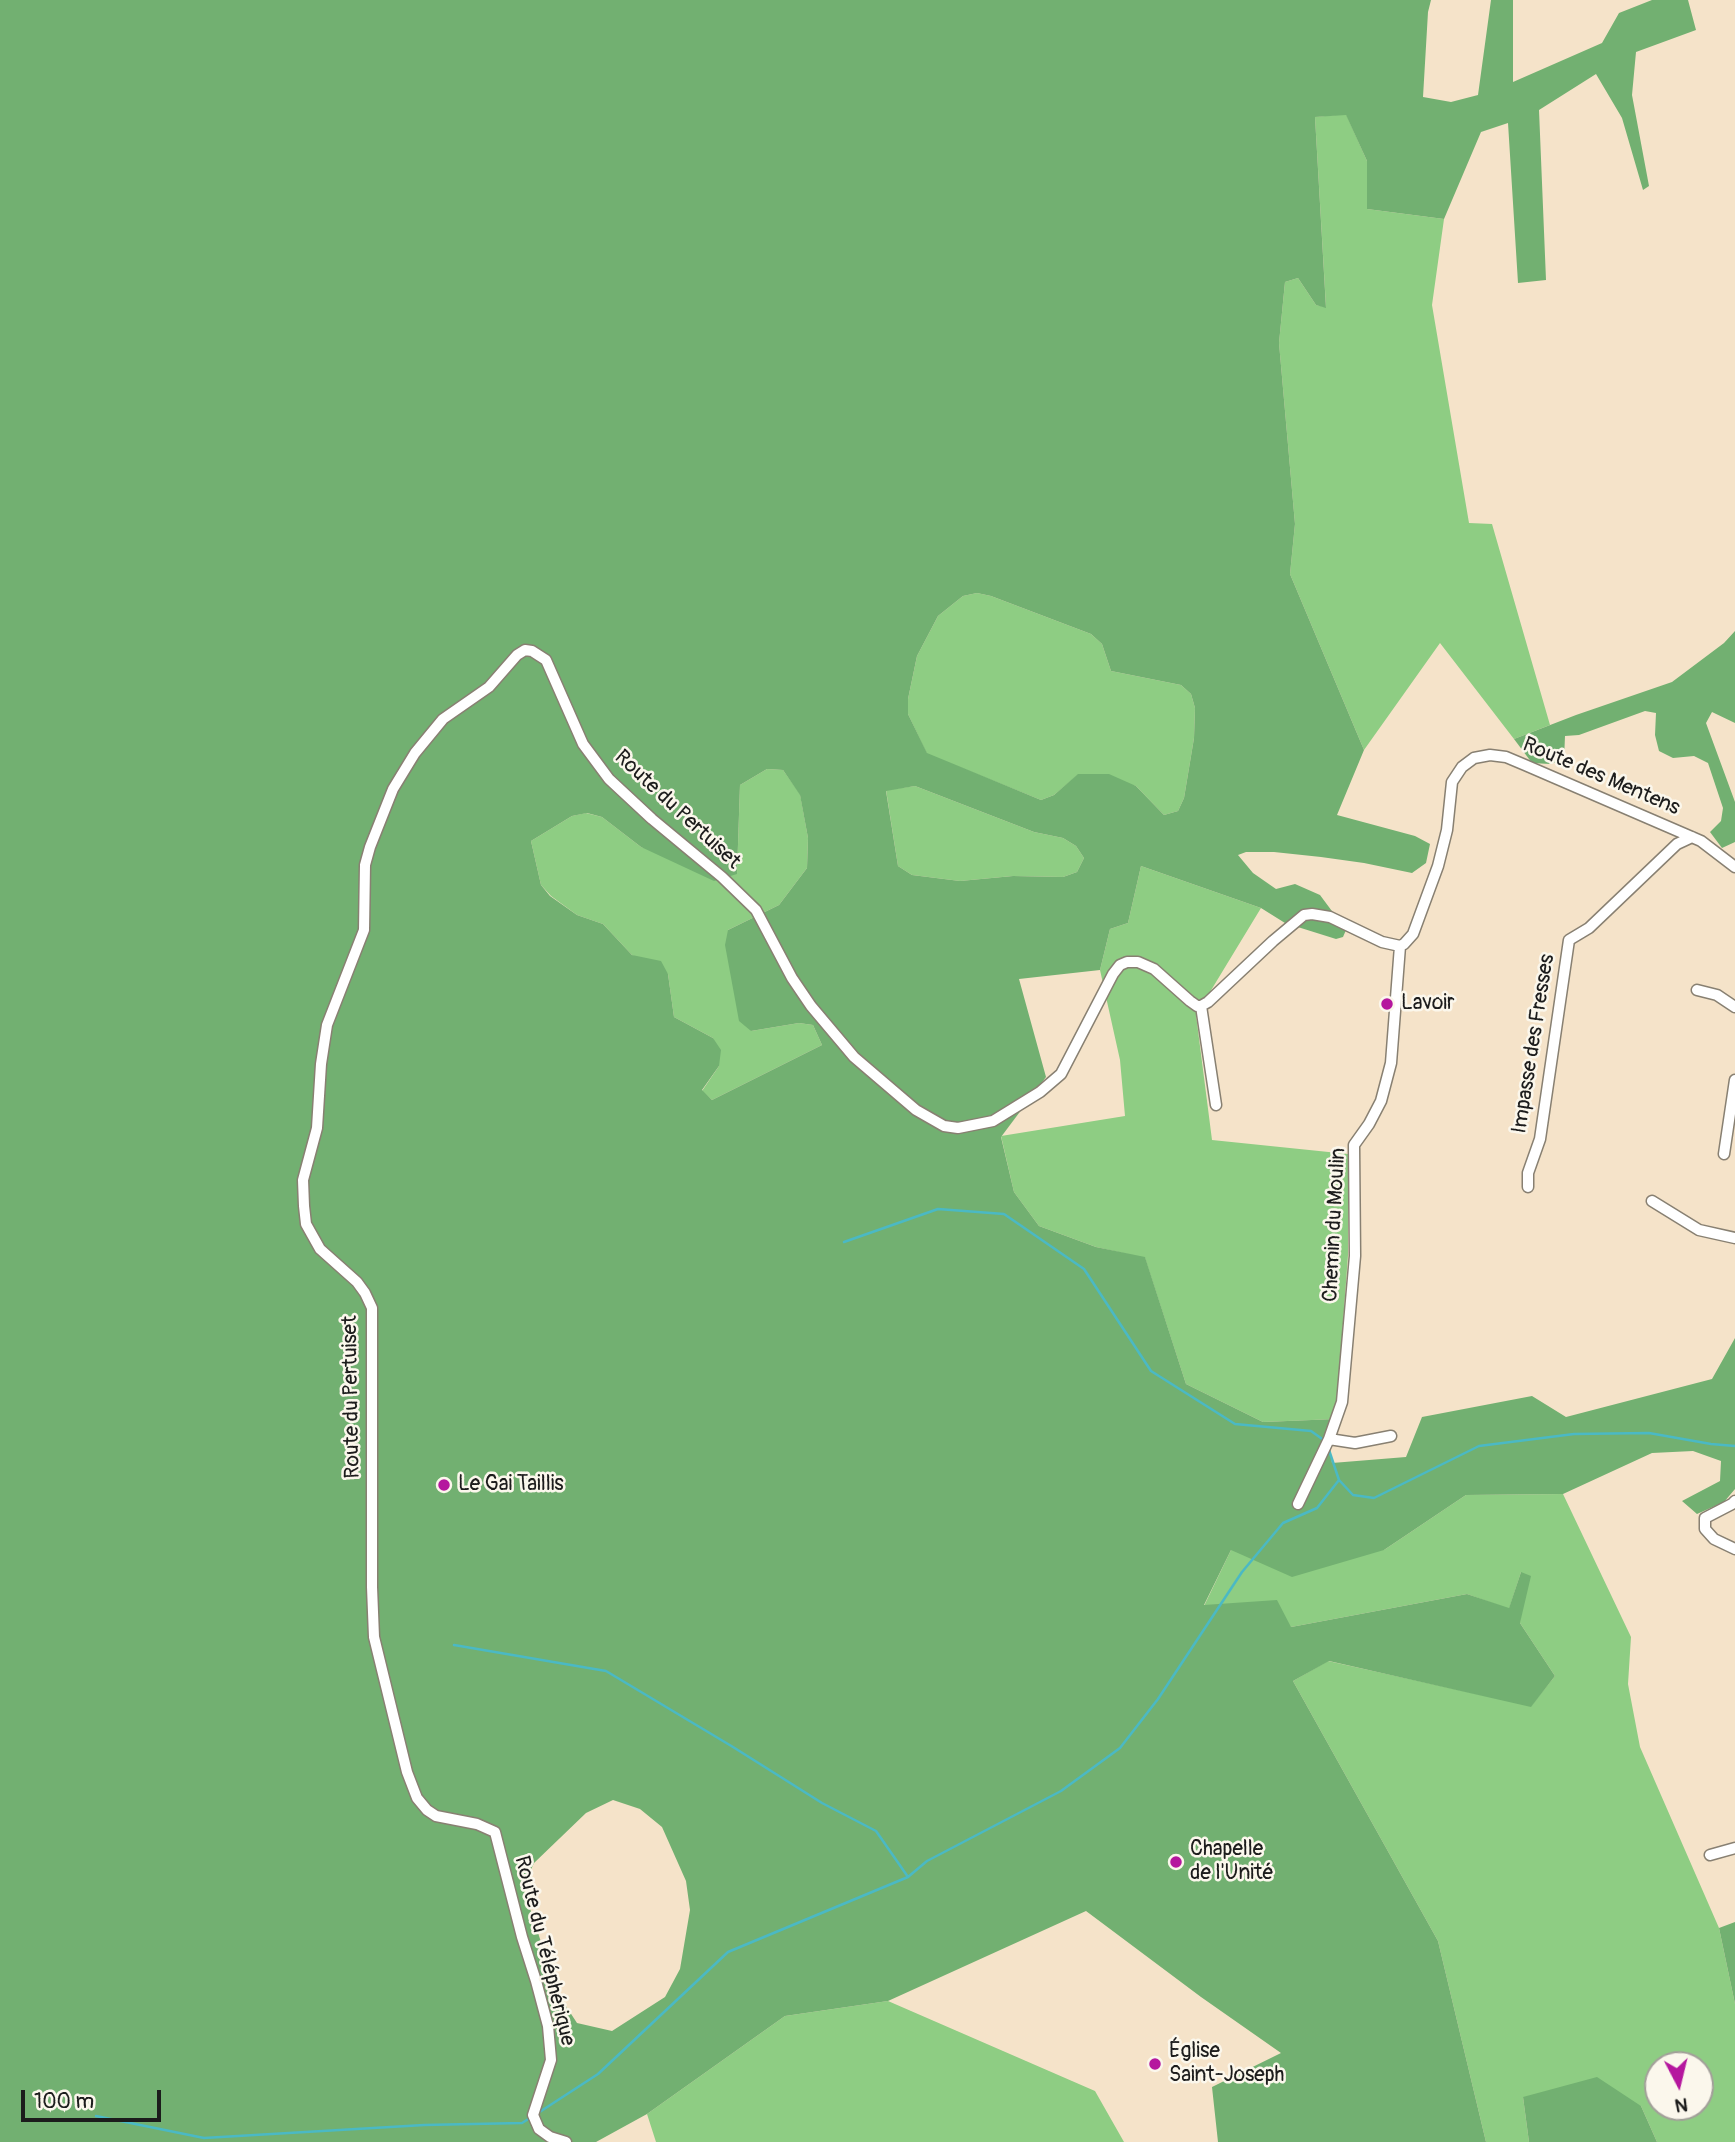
<!DOCTYPE html>
<html>
<head>
<meta charset="utf-8">
<style>
	body { margin:0 }
	#map { position:relative; width:1735px; height:2142px; overflow:hidden; background:#f5e3c9; font-family:Pangolin,sans-serif }
	canvas { display:block }
	.north { position:absolute; left:1644px; top:2051px; width:70px; height:70px; box-sizing:border-box; background:#fbf7ec; border:2px solid #a29f99; border-radius:50%; rotate:173deg; font-size:19px; font-weight:700; line-height:28px; text-align:center; color:#1c1c1c }
	.north::after { content:''; display:block; margin:auto; width:24px; height:32px; background:#b5179e; clip-path:polygon(50% 0,100% 100%,50% 72%,0 100%) }
	.scale { position:absolute; left:21px; top:2090px; width:140px; height:32px; box-sizing:border-box; border:4px solid #1c1c1c; border-top:0; padding-left:9px; font-size:21px; line-height:24px; white-space:nowrap; color:#1c1c1c; -webkit-text-stroke:5px #fbf7ec; paint-order:stroke }
</style>
</head>
<body>
<div id="map">
<canvas width="1735" height="2142"></canvas>
<div class="north">N</div>
<div class="scale">100 m</div>
</div>
<script>
const ctx = document.querySelector('canvas').getContext('2d');
ctx.lineJoin = 'round';
function paint(path, color) { ctx.fillStyle = color; ctx.fill(path, 'evenodd'); }
const shape = rows => new Path2D(rows.map(r => 'M' + r).join(''));
function stroke(path, color, width, dash) { ctx.strokeStyle = color; ctx.lineWidth = width; ctx.lineCap = dash ? 'butt' : 'round'; ctx.setLineDash(dash || []); ctx.stroke(path); }
function write(font, color, halo, rows, align = 'center') {
  ctx.font = font + ' Pangolin,sans-serif'; ctx.lineWidth = 5; ctx.setLineDash([]); ctx.textBaseline = 'middle'; ctx.strokeStyle = halo; ctx.fillStyle = color; for (const [text, x, y, turn = 0] of rows) {
    ctx.save(); ctx.translate(x, y); ctx.rotate((+turn || 0) * Math.PI / 180); ctx.textAlign = isNaN(turn) ? turn : align; if (halo) ctx.strokeText(text, 0, 0); ctx.fillText(text, 0, 0); ctx.restore();
  }
}
const green = shape([
	[1346,114,1367,161,1367,209,1444,219,1432,305,1469,523,1492,524,1550,725,1514,739,1440,643,1364,750,1290,574,1295,524,1279,343,1285,282,1298,278,1316,305,1326,307,1315,117],
	[977,593,991,596,1091,634,1102,644,1111,671,1181,685,1191,694,1195,708,1194,738,1184,798,1178,811,1164,815,1136,786,1079,774,1054,795,1041,800,927,754,908,714,908,699,917,656,938,616,963,596],
	[767,769,783,770,800,794,808,838,807,868,779,905,728,930,751,1031,799,1023,813,1025,822,1045,712,1100,702,1091,719,1066,713,1038,674,1017,668,974,632,955,603,924,577,915,551,896,541,885,531,841,572,816,586,813,602,817,641,847,737,874,740,785],
	[915,786,1034,832,1063,838,1076,846,1084,858,1077,872,1063,877,1013,876,960,881,912,875,898,866,886,790],
	[1141,866,1261,908,1196,1015,1212,1140,1348,1154,1348,1255,1336,1419,1263,1422,1186,1384,1145,1258,1096,1247,1039,1226,1014,1192,1001,1136,1125,1116,1120,1060,1100,970,1110,929,1128,923],
	[1563,1494,1631,1637,1628,1684,1640,1747,1719,1928,1735,2004,1735,2142,1657,2142,1641,2106,1523,2097,1529,2142,1486,2142,1438,1941,1293,1681,1328,1661,1531,1706,1555,1676,1520,1623,1521,1572,1509,1609,1467,1594,1291,1627,1204,1606,1231,1550,1384,1550,1466,1495],
	[1658,2065,1700,2065,1700,2107,1658,2107],
	[888,2001,1095,2091,1124,2142,656,2142,647,2114,785,2016]
]);
const forest = shape([
	[0,0,1431,0,1428,12,1423,97,1451,102,1478,95,1491,0,1513,0,1513,82,1602,43,1619,13,1652,0,1688,0,1696,30,1636,52,1632,95,1649,186,1643,190,1622,118,1596,74,1539,110,1546,280,1518,283,1508,123,1481,132,1444,219,1367,209,1367,161,1346,115,1315,117,1326,308,1316,305,1298,278,1285,282,1279,343,1295,524,1290,574,1364,750,1337,815,1415,836,1430,844,1426,863,1412,873,1364,863,1321,857,1274,852,1246,852,1238,855,1253,873,1276,889,1295,884,1320,895,1346,930,1343,937,1336,939,1285,923,1261,908,1141,866,1128,923,1110,929,1100,970,1019,979,1046,1077,1001,1137,1014,1192,1039,1226,1096,1247,1145,1257,1186,1384,1263,1422,1336,1419,1329,1439,1332,1463,1406,1457,1422,1417,1532,1396,1566,1417,1712,1379,1735,1338,1735,1489,1724,1502,1697,1514,1682,1501,1720,1481,1721,1461,1693,1451,1652,1453,1563,1494,1466,1495,1384,1550,1292,1577,1231,1550,1204,1605,1277,1600,1291,1627,1467,1594,1509,1608,1521,1572,1531,1576,1520,1623,1555,1676,1531,1707,1329,1661,1293,1681,1438,1941,1486,2142,1218,2142,1212,2087,1281,2053,1201,1997,1086,1911,888,2001,785,2016,647,2114,596,2142,0,2142],
	[977,593,991,596,1091,634,1102,644,1111,671,1181,685,1191,694,1195,708,1194,738,1184,798,1178,811,1164,815,1136,786,1109,774,1078,774,1054,795,1041,800,927,753,908,714,908,699,917,656,938,616,963,596],
	[767,769,783,770,800,795,808,838,807,868,779,905,728,930,725,945,739,1021,751,1031,799,1023,813,1025,822,1045,712,1100,702,1090,719,1066,721,1050,713,1038,674,1017,668,974,661,961,632,955,603,924,577,915,550,896,541,885,531,841,572,816,587,813,602,817,641,847,714,881,737,874,740,785],
	[915,786,1034,832,1063,838,1076,846,1084,858,1077,872,1063,877,1013,876,960,881,912,875,898,866,886,791],
	[613,1800,640,1809,662,1827,686,1881,690,1910,680,1969,665,1997,612,2031,577,2023,558,1994,523,1887,534,1863,586,1813],
	[1735,631,1735,723,1712,712,1706,723,1735,802,1735,842,1722,848,1710,832,1721,821,1723,808,1708,763,1694,756,1673,758,1659,751,1655,735,1656,713,1645,711,1579,735,1565,736,1564,760,1550,764,1532,763,1514,739,1576,715,1672,682,1724,643],
	[1735,1922,1735,2004,1719,1928],
	[1597,2077,1641,2106,1657,2142,1529,2142,1523,2097]
]);
const stream = shape([
	[844,1242,938,1209,1004,1214,1084,1269,1151,1371,1235,1424,1311,1431,1325,1441],
	[1328,1447,1339,1480],
	[454,1645,606,1671,733,1747,822,1803,876,1831,908,1877],
	[538,2113,598,2074,728,1952,908,1877,927,1861,1061,1791,1120,1748,1158,1699,1242,1572,1283,1523,1317,1508,1339,1480,1353,1495,1374,1498,1479,1446,1574,1434,1649,1433,1711,1444,1735,1446],
	[96,2116,204,2138,424,2125,522,2123,530,2118]
]);
const minor = shape([
	[1697,990,1717,995,1735,1007],
	[1201,1006,1216,1105],
	[1724,1154,1735,1080],
	[1528,1187,1528,1173,1540,1139,1569,940,1589,928,1677,844,1692,837],
	[1652,1201,1699,1230,1735,1238],
	[1329,1439,1355,1443,1391,1436],
	[1735,1501,1732,1504,1705,1518,1705,1529,1714,1539,1735,1549],
	[1298,1504,1329,1439,1342,1402,1355,1256,1354,1145,1369,1124,1381,1101,1391,1063,1400,946],
	[1710,1855,1735,1848],
	[566,2142,550,2137,539,2129,533,2115,551,2060,548,2026,536,1981,522,1937,495,1832,477,1824,436,1816,427,1810,417,1798,407,1772,374,1637,372,1587,372,1308,365,1293,357,1282,320,1249,306,1224,304,1206,303,1180,317,1128,321,1064,327,1025,364,930,365,865,370,847,393,789,415,753,443,719,489,687,517,655,525,650,532,651,546,660,583,744,609,779,652,819,722,877,756,910,792,978,811,1006,854,1057,916,1110,944,1126,958,1128,993,1121,1040,1092,1061,1074,1113,974,1120,965,1127,962,1138,962,1154,969,1190,1001,1197,1006,1201,1006,1208,1002,1273,941,1304,915,1312,914,1330,917,1382,942,1400,946,1404,944,1413,934,1438,866,1447,830,1452,782,1462,767,1474,758,1490,755,1506,757,1525,765,1701,841,1735,867]
]);
const markers = [
	[1387,1004,7,"#b5179e"],
	[444,1485,7,"#b5179e"],
	[1176,1862,7,"#b5179e"],
	[1155,2064,7,"#b5179e"]
];
const streetNames = [
	["Route des Mentens",1601,777,23],
	["Route du Pertuiset",677,810,43],
	["Impasse des Fresses",1534,1044,-81],
	["Chemin du Moulin",1335,1225,-87],
	["Route du Pertuiset",352,1397,-91],
	["Route du Téléphérique",544,1951,76]
];
const poiNames = [
	["Lavoir",1401,1004],
	["Le Gai Taillis",458,1485],
	["Chapelle",1190,1850],
	["de l'Unité",1190,1874],
	["Église",1169,2052],
	["Saint-Joseph",1169,2076]
];
paint(green, '#8ecd83');
paint(forest, '#72b071');
stroke(stream, '#4bb9c4', 2.5);
stroke(minor, '#888072', 13);
stroke(minor, '#fff', 10);
for (const [x, y, r, color] of markers) { const dot = new Path2D(); dot.arc(x, y, r, 0, 2 * Math.PI); ctx.fillStyle = color; ctx.fill(dot); stroke(dot, '#fbf7ec', 2.5); }
write('21px', '#1c1c1c', '#fbf7ec', streetNames);
write('21px', '#1c1c1c', '#fbf7ec', poiNames, 'left');
</script>
</body>
</html>
